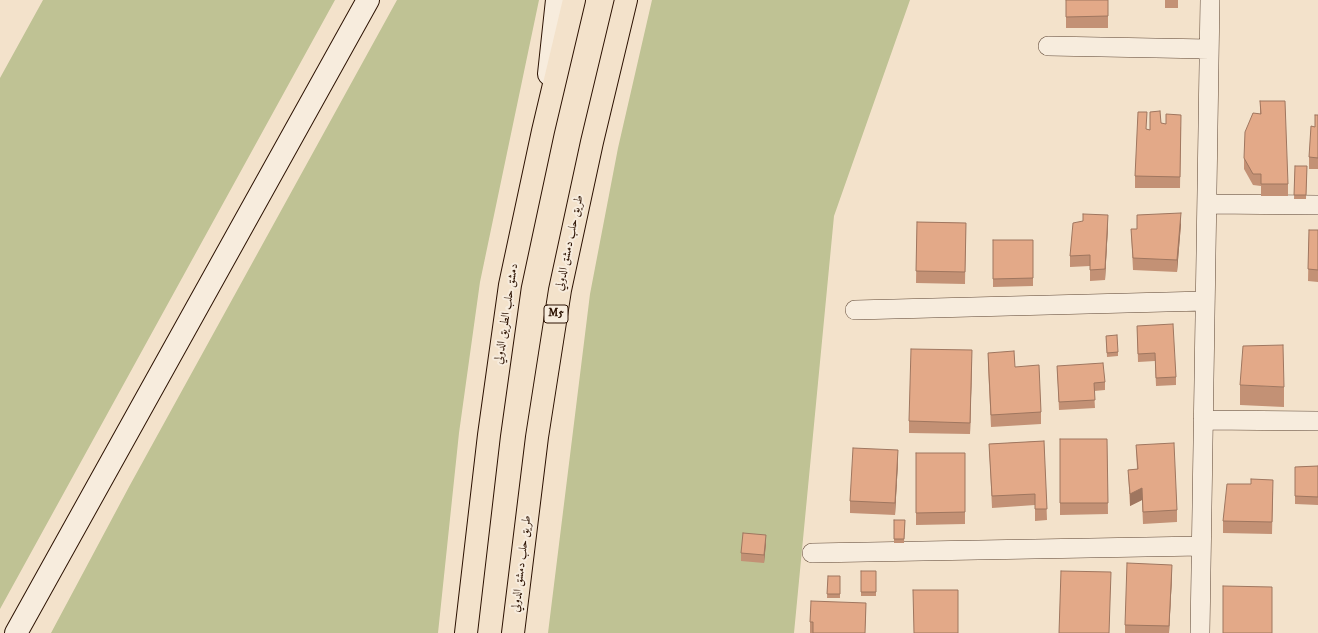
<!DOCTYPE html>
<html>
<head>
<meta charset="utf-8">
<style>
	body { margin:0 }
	canvas { display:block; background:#f3e2cb }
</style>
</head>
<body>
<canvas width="1318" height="633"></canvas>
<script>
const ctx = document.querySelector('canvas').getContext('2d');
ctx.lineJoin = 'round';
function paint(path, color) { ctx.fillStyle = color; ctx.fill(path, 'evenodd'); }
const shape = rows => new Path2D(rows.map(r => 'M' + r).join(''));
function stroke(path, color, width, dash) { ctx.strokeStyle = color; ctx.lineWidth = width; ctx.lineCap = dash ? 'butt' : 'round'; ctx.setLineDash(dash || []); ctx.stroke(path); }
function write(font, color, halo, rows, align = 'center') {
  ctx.font = font + ' "IM FELL DW Pica",Amiri,serif'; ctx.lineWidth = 4; ctx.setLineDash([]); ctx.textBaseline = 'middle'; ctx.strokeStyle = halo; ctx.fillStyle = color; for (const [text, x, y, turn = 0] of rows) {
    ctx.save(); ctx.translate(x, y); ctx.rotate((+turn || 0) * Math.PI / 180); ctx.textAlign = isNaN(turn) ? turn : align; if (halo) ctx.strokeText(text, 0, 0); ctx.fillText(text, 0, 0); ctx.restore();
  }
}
const green = shape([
	[43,0,335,0,0,609,0,78],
	[397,0,539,0,480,282,459,433,438,633,51,633,130,485],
	[652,0,910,0,834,216,794,633,548,633,590,294,618,148]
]);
const street = shape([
	[1048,46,1209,49],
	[1207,204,1318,205],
	[855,310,1205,301],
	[1203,420,1318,421],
	[812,553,1201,546],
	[1200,633,1210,0]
]);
const secondary = shape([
	[549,74,557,0],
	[16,633,368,0]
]);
const highway = shape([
	[466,633,489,435,510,285,543,131,574,0],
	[513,633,537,437,560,290,592,142,626,0]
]);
const wall = shape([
	[1066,0,1108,0,1108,28,1066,28],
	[1165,0,1178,0,1178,8,1165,8],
	[1260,101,1288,184,1288,196,1261,196,1261,186,1253,185,1244,169,1244,158,1260,114],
	[1318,115,1318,169,1309,169,1309,157],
	[1161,123,1181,127,1180,188,1135,188,1135,176,1147,129,1150,130],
	[1295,166,1307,166,1306,199,1294,199],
	[1137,215,1181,224,1177,272,1133,270,1131,229,1137,229],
	[1083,221,1108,226,1105,280,1090,281,1090,266,1070,267,1070,256],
	[917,222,966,223,965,284,916,283],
	[1309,230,1318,230,1318,282,1308,281],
	[993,240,1033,240,1033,286,993,287],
	[1137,326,1176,377,1176,385,1156,386,1155,361,1138,362],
	[1106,336,1118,352,1118,356,1107,357],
	[988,353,1015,367,1041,412,1041,424,991,427,988,365],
	[972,362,970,434,909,433,909,421],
	[1057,366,1105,382,1105,390,1094,391,1095,408,1059,410],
	[1240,385,1284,387,1284,407,1240,405],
	[1060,439,1107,439,1108,514,1060,515],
	[1044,441,1047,520,1035,521,1035,505,992,508,989,444],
	[1136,445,1177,510,1177,522,1143,524,1142,500,1130,506,1128,470,1137,469],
	[916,453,965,453,965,524,916,525],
	[898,462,895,515,850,513,850,501],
	[1318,466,1318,505,1295,504,1295,467],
	[1251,484,1273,492,1272,534,1223,533,1223,521],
	[894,520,905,520,904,543,894,543],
	[766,543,764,563,741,561,741,553],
	[861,571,876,571,876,596,861,596],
	[828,576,840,576,840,598,827,598],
	[1172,576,1169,633,1125,633,1125,625],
	[866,603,865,633,810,633,810,622]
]);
const shadedWall = shape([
	[1181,213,1181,224,1177,272,1177,260],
	[1108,215,1108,226,1105,280,1105,269],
	[972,350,972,362,970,434,970,423],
	[898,450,898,462,895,515,895,503],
	[1142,488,1142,500,1130,506,1130,494],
	[766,535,766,543,764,563,764,555],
	[1172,565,1172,576,1169,633,1169,626]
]);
const building = shape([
	[1066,0,1108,0,1108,16,1066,17,1066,0],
	[1260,101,1285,101,1288,184,1261,184,1261,174,1253,174,1244,158,1245,132,1253,113,1261,114,1260,101],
	[1160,111,1161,123,1166,124,1166,114,1181,115,1180,177,1135,176,1138,112,1147,112,1146,129,1150,130,1150,112,1160,111],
	[1315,115,1318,115,1318,158,1309,157,1311,126,1315,127,1315,115],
	[1295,166,1307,166,1306,195,1294,195,1295,166],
	[1181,213,1177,260,1133,258,1131,229,1137,229,1137,215,1181,213],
	[1083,214,1108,215,1105,269,1090,270,1090,255,1070,256,1073,223,1083,221,1083,214],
	[917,222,966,223,965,272,916,271,917,222],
	[1309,230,1318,230,1318,270,1308,269,1309,230],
	[993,240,1033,240,1033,278,993,279,993,240],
	[1173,324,1176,377,1156,378,1155,353,1138,354,1137,326,1173,324],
	[1117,335,1118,352,1107,353,1106,336,1117,335],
	[1283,345,1284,387,1240,385,1243,346,1283,345],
	[911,349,972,350,970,423,909,421,911,349],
	[1014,351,1015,367,1039,365,1041,412,991,415,988,353,1014,351],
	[1103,363,1105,382,1094,383,1095,400,1059,402,1057,366,1103,363],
	[1060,439,1107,439,1108,503,1060,503,1060,439],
	[1044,441,1047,509,1035,509,1035,494,992,496,989,444,1044,441],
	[1174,443,1177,510,1143,512,1142,488,1130,494,1128,470,1138,469,1136,445,1174,443],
	[853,448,898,450,895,503,850,501,853,448],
	[916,453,965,453,965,512,916,513,916,453],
	[1318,466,1318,497,1295,496,1295,467,1318,466],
	[1251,479,1273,480,1272,522,1223,521,1227,484,1251,484,1251,479],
	[894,520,905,520,904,539,894,539,894,520],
	[743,533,766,535,764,555,741,553,743,533],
	[1127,563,1172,565,1169,626,1125,625,1127,563],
	[861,571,876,571,876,592,861,592,861,571],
	[1061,571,1111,572,1109,633,1059,633,1061,571],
	[828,576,840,576,840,594,827,594,828,576],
	[1223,586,1272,587,1272,633,1223,633,1223,586],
	[913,590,958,590,958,633,914,633,913,590],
	[811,601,866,603,865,633,813,633,813,622,810,622,811,601]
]);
const shields = [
	[556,314,24]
];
const shieldNames = [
	["M5",556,314]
];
const streetNames = [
	["طريق حلب دمشق الدولي",570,243,-78],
	["دمشق حلب الطريق الدولي",507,314,-81],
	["طريق حلب دمشق الدولي",522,564,-83]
];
paint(green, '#bfc294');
stroke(street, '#5e4634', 20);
stroke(secondary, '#2c1202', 24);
stroke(highway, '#2c1202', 24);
stroke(street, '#f7ecdd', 19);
stroke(secondary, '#f7ecdd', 22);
stroke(highway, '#f3e2cb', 22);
paint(wall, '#c39175');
paint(shadedWall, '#9f765f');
paint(building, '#e3a988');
stroke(building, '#9f765f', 1);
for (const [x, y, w] of shields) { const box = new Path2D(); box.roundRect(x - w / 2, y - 9, w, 18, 3); ctx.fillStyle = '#f7ecdd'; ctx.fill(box); stroke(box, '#2c1202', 1); }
write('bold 11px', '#2c1202', null, shieldNames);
write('12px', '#2c1202', '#f7ecdd', streetNames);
</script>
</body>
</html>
